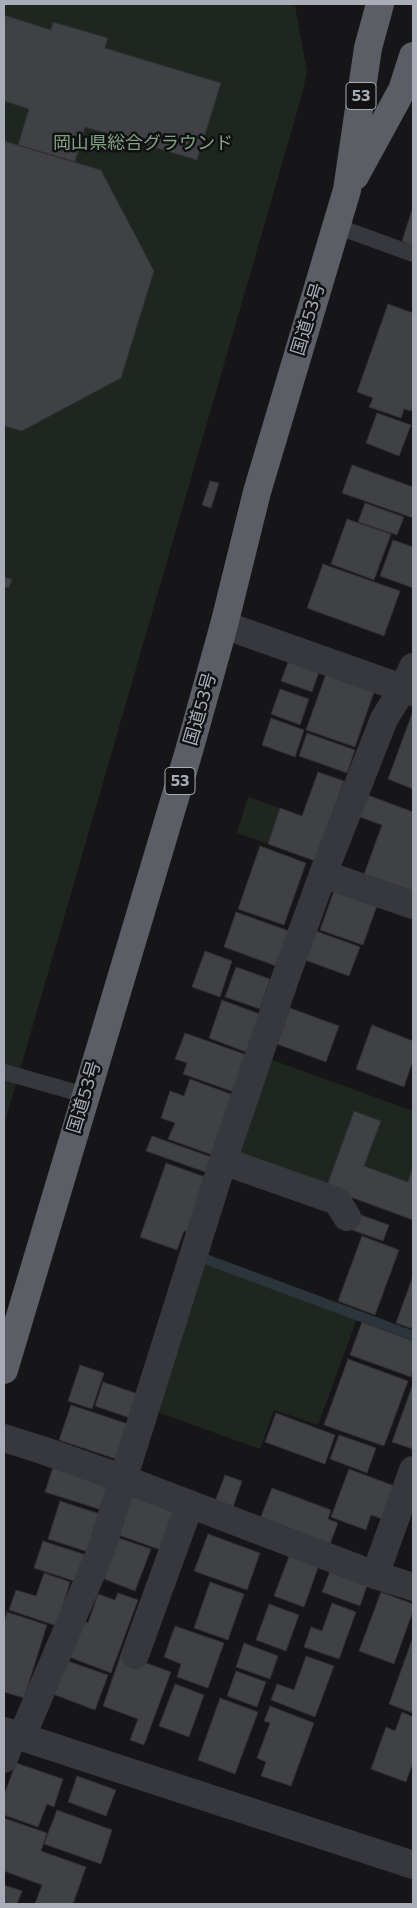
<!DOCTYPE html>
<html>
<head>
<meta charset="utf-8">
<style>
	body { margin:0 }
	#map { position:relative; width:417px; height:1908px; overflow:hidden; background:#161618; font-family:Commissioner,sans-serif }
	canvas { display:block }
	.frame { position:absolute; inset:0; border:5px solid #a8adb8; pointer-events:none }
</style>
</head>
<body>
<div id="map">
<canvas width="417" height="1908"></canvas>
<div class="frame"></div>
</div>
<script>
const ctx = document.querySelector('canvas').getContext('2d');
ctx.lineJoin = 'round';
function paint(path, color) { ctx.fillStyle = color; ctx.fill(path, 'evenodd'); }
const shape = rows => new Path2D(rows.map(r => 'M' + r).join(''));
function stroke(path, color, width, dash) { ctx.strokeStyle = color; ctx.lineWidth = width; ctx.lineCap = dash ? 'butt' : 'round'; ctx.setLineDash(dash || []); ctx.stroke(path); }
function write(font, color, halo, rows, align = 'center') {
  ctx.font = font + ' Commissioner,"Noto Sans JP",sans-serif'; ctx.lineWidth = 5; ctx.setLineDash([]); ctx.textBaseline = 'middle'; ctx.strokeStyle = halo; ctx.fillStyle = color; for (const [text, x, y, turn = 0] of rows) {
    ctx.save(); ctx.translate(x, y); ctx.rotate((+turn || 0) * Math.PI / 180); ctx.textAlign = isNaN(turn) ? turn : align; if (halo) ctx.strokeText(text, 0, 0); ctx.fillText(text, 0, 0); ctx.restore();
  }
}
const green = shape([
	[4,4,287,4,295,6,307,72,301,98,4,1125],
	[248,797,280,808,268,844,237,833],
	[267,1058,413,1111,413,1167,408,1182,364,1166,381,1121,354,1111,326,1188,232,1154],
	[203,1263,357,1319,318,1425,274,1410,260,1449,154,1411]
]);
const stream = shape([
	[197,1256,413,1336]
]);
const building = shape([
	[4,15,51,30,53,22,108,38,105,48,221,83,197,160,85,127,75,162,18,145,29,109,4,101,4,15],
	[4,141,101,170,154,271,121,378,22,431,4,426,4,141],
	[413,207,413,246,402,241,413,207],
	[388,304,413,313,413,405,411,411,404,409,401,418,369,407,373,398,357,392,388,304],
	[377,413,411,425,399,456,366,443,377,413],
	[352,465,413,487,413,518,342,493,352,465],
	[210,481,219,483,211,508,202,505,210,481],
	[365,503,404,517,397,535,358,522,365,503],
	[347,519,391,534,374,580,331,564,347,519],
	[393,540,413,547,413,588,380,576,393,540],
	[323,564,400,591,384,636,307,608,323,564],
	[4,577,12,579,9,588,4,587,4,577],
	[291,654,321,666,312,692,281,681,291,654],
	[327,671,375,689,355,747,306,730,327,671],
	[280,689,309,699,300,725,271,714,280,689],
	[413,711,413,789,388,779,413,711],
	[271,718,304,730,295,757,262,745,271,718],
	[307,733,355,750,347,773,299,756,307,733],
	[318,772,344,781,315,861,268,844,280,808,302,816,318,772],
	[365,794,413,812,413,889,410,898,362,880,382,825,357,816,365,794],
	[260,846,306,863,284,925,238,909,260,846],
	[336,885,379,900,363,945,320,930,336,885],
	[236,912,289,931,276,966,224,947,236,912],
	[316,931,360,947,349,976,305,960,316,931],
	[205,951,232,961,220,997,192,987,205,951],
	[236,967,270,979,260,1009,225,997,236,967],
	[222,1000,265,1016,251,1054,209,1038,222,1000],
	[290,1008,339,1026,326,1062,277,1044,290,1008],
	[372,1025,413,1041,413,1060,404,1087,356,1069,372,1025],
	[185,1033,247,1055,234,1092,183,1074,187,1063,175,1059,185,1033],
	[190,1079,236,1096,215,1156,168,1139,175,1123,161,1118,170,1091,184,1096,190,1079],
	[354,1111,381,1121,364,1166,408,1182,413,1167,413,1220,326,1188,354,1111],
	[152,1136,214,1158,208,1173,146,1151,152,1136],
	[166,1163,208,1178,189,1232,184,1231,177,1250,140,1237,166,1163],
	[358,1214,389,1225,383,1241,352,1230,358,1214],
	[362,1236,399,1250,375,1315,338,1301,362,1236],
	[413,1276,413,1329,396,1323,413,1276],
	[362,1322,413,1341,413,1370,411,1377,350,1355,362,1322],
	[348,1359,408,1381,384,1446,324,1425,348,1359],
	[80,1365,104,1373,92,1409,68,1401,80,1365],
	[103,1382,138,1394,130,1418,95,1406,103,1382],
	[413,1384,413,1449,392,1442,413,1384],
	[71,1405,128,1424,116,1459,59,1440,71,1405],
	[276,1413,335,1435,325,1464,265,1442,276,1413],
	[339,1435,376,1448,367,1473,330,1459,339,1435],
	[53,1467,110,1485,102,1510,45,1492,53,1467],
	[349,1469,397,1487,385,1520,371,1515,366,1530,331,1517,349,1469],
	[225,1475,242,1481,232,1510,214,1504,225,1475],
	[272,1488,331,1510,328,1519,338,1523,330,1544,260,1519,272,1488],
	[132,1494,176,1510,161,1550,118,1535,132,1494],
	[60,1501,100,1514,88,1552,48,1539,60,1501],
	[208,1534,260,1553,247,1590,194,1571,208,1534],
	[119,1538,151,1549,135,1591,104,1579,119,1538],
	[43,1541,86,1555,77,1582,34,1568,43,1541],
	[291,1551,320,1562,304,1607,274,1596,291,1551],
	[332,1566,369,1580,360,1606,322,1592,332,1566],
	[44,1573,70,1582,57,1626,9,1610,16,1590,36,1596,44,1573],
	[210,1582,244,1594,228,1640,194,1628,210,1582],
	[381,1592,413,1604,413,1611,394,1664,359,1651,381,1592],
	[118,1593,138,1600,111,1673,69,1657,82,1621,88,1623,98,1594,115,1600,118,1593],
	[332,1603,356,1612,339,1659,304,1647,311,1627,322,1631,332,1603],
	[269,1604,299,1615,286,1651,256,1640,269,1604],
	[7,1612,47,1625,24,1698,4,1692,4,1622,7,1612],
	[175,1626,224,1643,208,1688,177,1677,181,1664,164,1657,175,1626],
	[413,1637,413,1713,389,1704,413,1637],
	[244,1643,278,1656,270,1679,236,1667,244,1643],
	[121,1654,171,1672,144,1745,130,1740,138,1719,103,1706,121,1654],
	[306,1656,334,1666,315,1717,271,1700,277,1684,294,1690,306,1656],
	[62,1659,108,1675,95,1710,50,1693,62,1659],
	[236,1671,266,1682,257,1707,227,1696,236,1671],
	[175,1684,204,1695,189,1737,159,1726,175,1684],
	[220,1698,258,1712,235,1774,198,1760,220,1698],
	[270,1706,314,1723,291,1786,261,1776,266,1762,257,1758,270,1723,264,1721,270,1706],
	[402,1712,413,1717,413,1762,406,1782,371,1769,386,1727,395,1731,402,1712],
	[16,1763,63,1779,54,1807,47,1804,38,1827,4,1815,4,1795,16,1763],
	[77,1776,116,1790,106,1816,68,1802,77,1776],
	[57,1810,112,1830,101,1864,44,1844,57,1810],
	[4,1818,47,1833,41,1851,86,1867,73,1904,35,1904,42,1885,4,1871,4,1818],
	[4,1885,22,1891,17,1904,4,1904,4,1885]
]);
const service = shape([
	[336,226,413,254],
	[4,1072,85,1095]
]);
const minor = shape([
	[224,625,413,692],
	[323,874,413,905],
	[223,1161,337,1201,347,1217],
	[4,1438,42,1450,124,1479,375,1575,413,1587],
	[375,1575,413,1470],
	[135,1655,190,1504],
	[4,1731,413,1865],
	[22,1736,100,1553,223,1161,285,979,323,874,384,719,403,688,413,667],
	[4,1759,13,1733]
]);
const trunk = shape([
	[355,176,402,90,413,56],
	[4,1370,189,751,224,625,257,492,347,190,368,48,380,4]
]);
const shields = [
	[361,96,30],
	[180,781,30]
];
const shieldNames = [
	["53",361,96],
	["53",180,781]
];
const parkNames = [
	["岡山県総合グラウンド",143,143]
];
const streetNames = [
	["国道53号",308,319,-73],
	["国道53号",200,709,-74],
	["国道53号",84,1097,-73]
];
paint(green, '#1e261f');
stroke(stream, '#2c353c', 10);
paint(building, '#404145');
stroke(building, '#303034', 1);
stroke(service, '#37383d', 16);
stroke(minor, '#37383d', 28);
stroke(trunk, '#5b5e65', 28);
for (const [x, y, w] of shields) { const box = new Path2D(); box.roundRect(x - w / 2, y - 13.5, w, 27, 4); ctx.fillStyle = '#111113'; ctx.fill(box); stroke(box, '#a8adb8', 1); }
write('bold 16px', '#a8adb8', null, shieldNames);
write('18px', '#7fa381', '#111113', parkNames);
write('18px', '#a8adb8', '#111113', streetNames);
</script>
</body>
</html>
